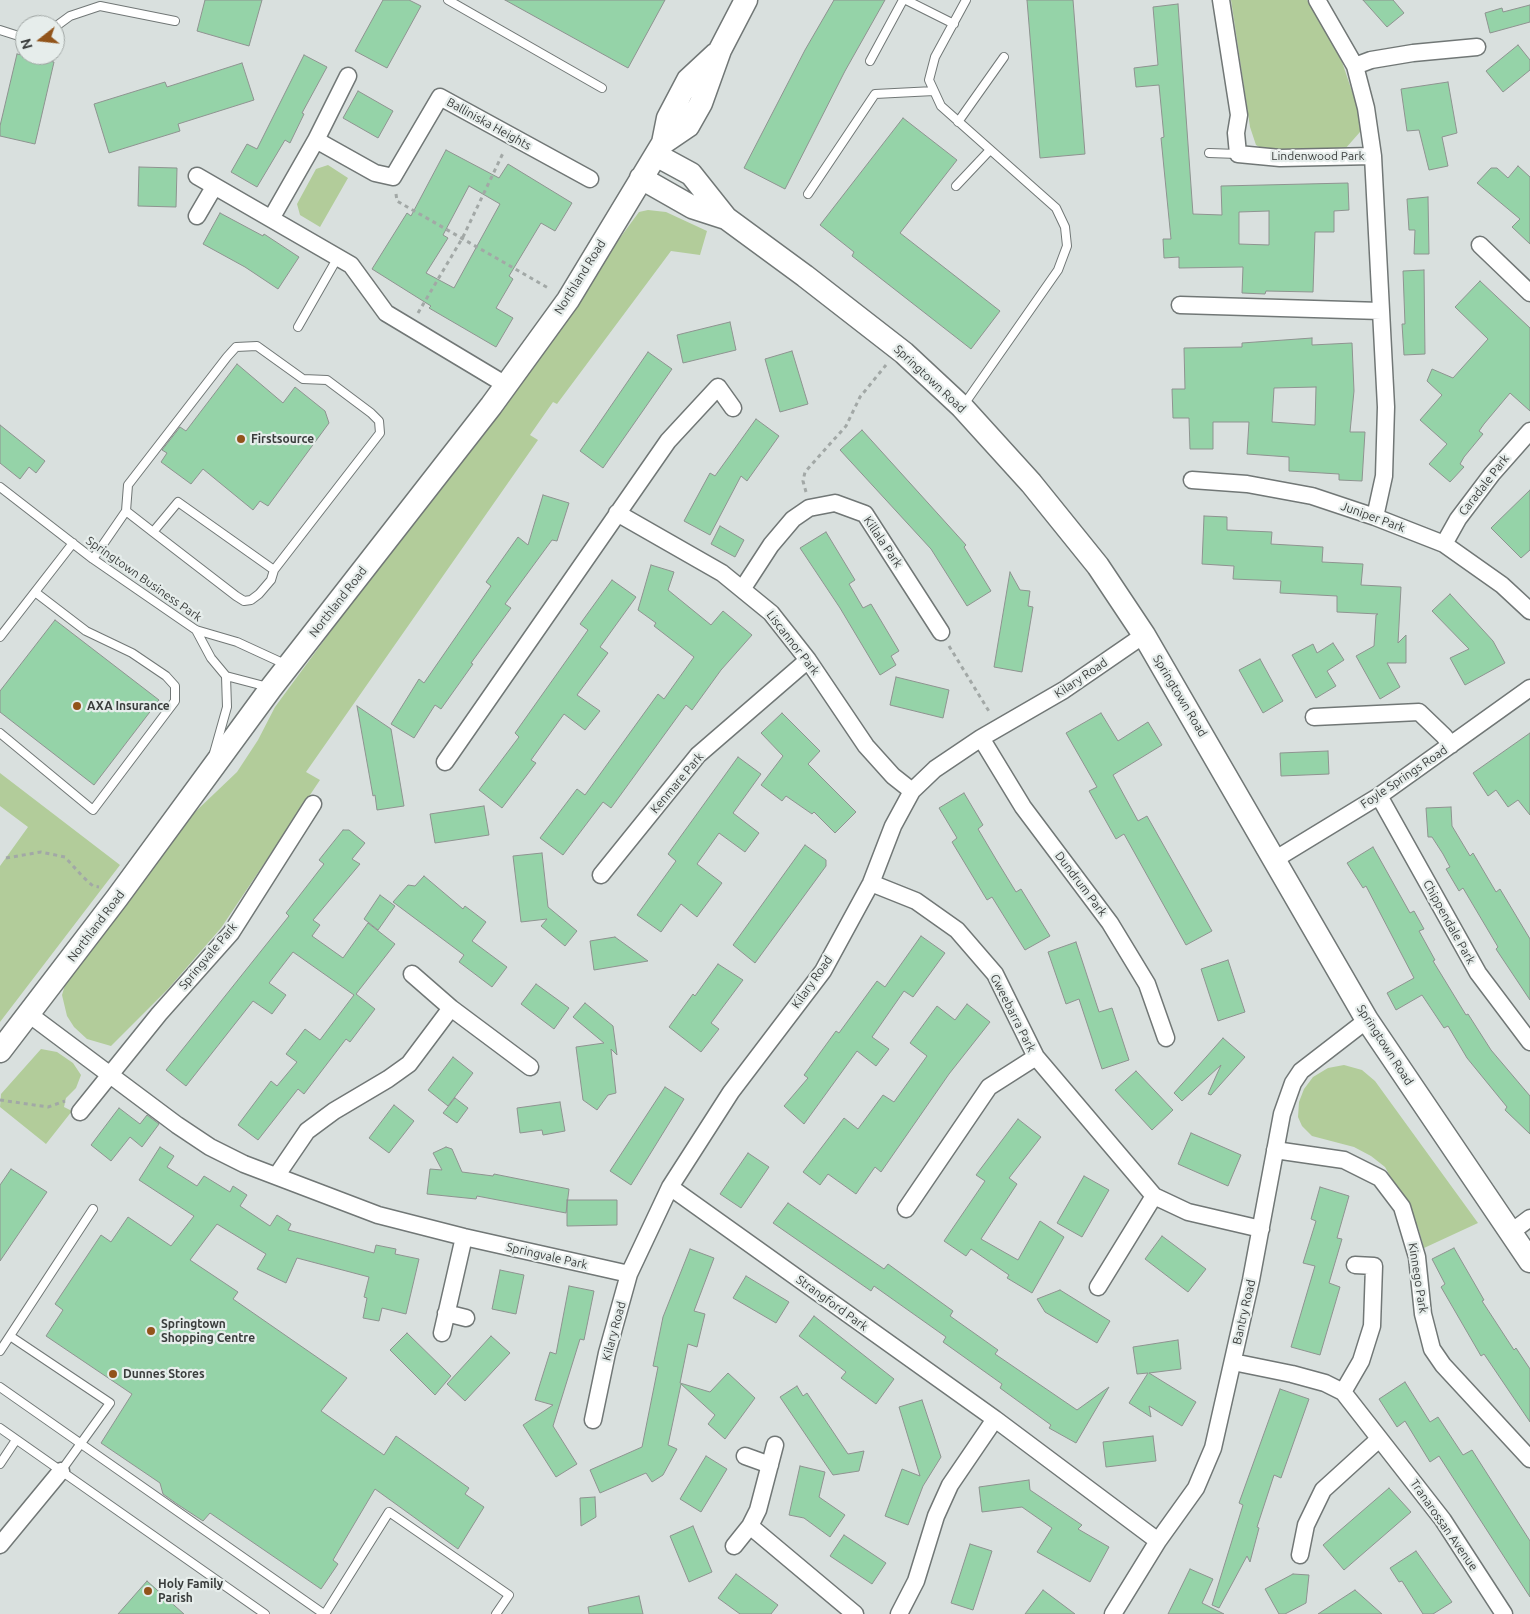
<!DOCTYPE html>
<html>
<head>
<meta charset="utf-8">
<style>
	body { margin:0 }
	#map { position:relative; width:1530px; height:1614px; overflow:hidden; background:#d9e0de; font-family:Ubuntu,sans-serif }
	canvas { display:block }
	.north { position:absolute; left:15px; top:15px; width:50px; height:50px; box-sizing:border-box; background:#e6edeb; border:1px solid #a1a7a5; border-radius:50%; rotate:254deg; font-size:14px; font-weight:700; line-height:20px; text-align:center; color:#3a3d3c }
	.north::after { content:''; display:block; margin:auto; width:18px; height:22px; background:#92541a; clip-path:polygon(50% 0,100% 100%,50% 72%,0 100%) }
</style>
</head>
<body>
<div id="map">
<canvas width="1530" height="1614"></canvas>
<div class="north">N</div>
</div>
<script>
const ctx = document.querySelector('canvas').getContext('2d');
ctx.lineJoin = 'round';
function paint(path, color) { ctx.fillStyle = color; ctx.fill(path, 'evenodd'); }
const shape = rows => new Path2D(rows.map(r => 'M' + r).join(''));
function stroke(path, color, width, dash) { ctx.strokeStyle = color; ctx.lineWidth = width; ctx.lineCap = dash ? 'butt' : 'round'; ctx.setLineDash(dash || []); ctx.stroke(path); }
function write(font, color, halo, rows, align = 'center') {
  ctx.font = font + ' Ubuntu,sans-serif'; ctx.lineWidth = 4.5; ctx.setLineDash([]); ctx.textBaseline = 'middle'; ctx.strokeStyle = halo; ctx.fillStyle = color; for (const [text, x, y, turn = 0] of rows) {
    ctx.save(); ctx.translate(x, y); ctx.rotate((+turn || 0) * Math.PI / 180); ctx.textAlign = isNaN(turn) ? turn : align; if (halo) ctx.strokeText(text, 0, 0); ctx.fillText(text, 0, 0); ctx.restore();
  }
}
const green = shape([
	[1231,0,1307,0,1338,50,1360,115,1360,132,1345,149,1266,151,1256,145,1250,127],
	[328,165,348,178,320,227,300,215,297,204,316,169],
	[648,210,666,212,707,231,700,255,671,251,557,404,553,402,530,435,538,440,306,772,320,780,221,928,168,989,111,1046,87,1039,74,1027,67,1016,62,995,65,985,194,813,237,772,258,740,275,707,639,212],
	[0,773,120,865,0,1022,0,866,28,827,0,806],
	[41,1049,57,1052,73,1063,81,1075,76,1088,66,1098,64,1107,72,1111,46,1144,0,1107,1,1094],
	[1344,1065,1362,1070,1375,1081,1478,1223,1424,1248,1418,1227,1385,1167,1371,1156,1354,1147,1312,1136,1302,1126,1298,1117,1299,1102,1304,1089,1313,1077,1328,1068]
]);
const building = shape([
	[205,0,262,0,249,46,197,31,205,0],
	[383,0,409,0,421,6,387,68,355,51,383,0],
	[505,0,665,0,628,68,505,0],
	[834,0,885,0,845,71,785,189,744,168,805,50,834,0],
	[1027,0,1073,0,1085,154,1040,158,1027,0],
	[1363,0,1393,0,1404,13,1387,27,1363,0],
	[1178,4,1193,214,1222,215,1221,186,1348,183,1349,210,1334,211,1334,232,1315,232,1313,292,1266,291,1265,294,1242,293,1243,267,1179,268,1179,257,1164,258,1163,239,1171,239,1161,138,1164,137,1159,85,1136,87,1134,68,1158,65,1153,7,1178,4],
	[1269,211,1269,245,1239,244,1239,212,1269,211],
	[1530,5,1530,22,1490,33,1485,13,1502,8,1503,12,1530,5],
	[1518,45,1530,60,1530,70,1503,92,1486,71,1518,45],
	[17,54,54,62,35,144,0,136,0,126,17,54],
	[304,55,327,67,302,113,304,114,290,143,285,140,257,187,231,172,247,144,257,149,304,55],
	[242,63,254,100,178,124,180,131,109,153,94,104,165,82,167,87,242,63],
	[1448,82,1457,133,1442,137,1448,166,1429,170,1419,130,1407,131,1401,89,1448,82],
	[358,91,393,111,378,138,343,118,358,91],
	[903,118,957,160,900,233,1000,311,971,349,852,256,854,252,820,225,903,118],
	[446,150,499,178,508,164,572,203,555,231,541,223,509,276,513,279,496,308,513,318,496,347,429,308,431,306,372,269,407,213,411,216,446,150],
	[469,186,500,204,454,288,426,273,448,238,443,235,469,186],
	[1518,166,1530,177,1530,244,1512,227,1520,219,1477,183,1491,168,1497,168,1508,178,1518,166],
	[139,167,177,168,176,207,138,206,139,167],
	[1428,197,1429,254,1414,254,1415,230,1409,230,1407,199,1428,197],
	[220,213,263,236,264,234,299,257,278,289,245,267,203,244,220,213],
	[1424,270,1425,354,1404,355,1402,324,1405,324,1403,271,1424,270],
	[1480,281,1530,328,1530,411,1510,393,1484,424,1479,431,1483,434,1464,457,1460,464,1464,467,1450,482,1429,464,1447,444,1420,420,1442,395,1427,381,1432,369,1453,378,1488,339,1455,307,1480,281],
	[730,322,736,350,683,363,677,335,730,322],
	[1312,338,1312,345,1352,343,1354,391,1350,432,1365,432,1362,481,1339,480,1339,474,1289,471,1289,457,1247,454,1249,422,1213,422,1213,449,1190,449,1189,418,1173,418,1172,389,1185,389,1184,348,1242,347,1242,343,1312,338],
	[1316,387,1315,425,1272,422,1274,388,1316,387],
	[792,351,808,404,780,412,765,359,792,351],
	[648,352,672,369,603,468,580,451,648,352],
	[237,364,283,403,295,387,325,411,329,423,268,506,260,501,253,510,203,469,191,484,161,462,167,453,162,450,180,427,186,431,237,364],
	[756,419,779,436,747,481,741,476,710,535,684,521,710,473,715,476,756,419],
	[0,425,45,461,36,473,29,467,20,479,0,463,0,425],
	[862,430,966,545,964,547,991,591,967,606,931,549,840,450,862,430],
	[1530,490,1530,550,1521,558,1491,528,1530,490],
	[543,495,569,503,557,541,552,540,505,604,511,608,471,663,473,664,441,709,435,705,414,738,391,724,419,679,424,683,491,586,486,582,518,537,528,545,543,495],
	[1204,516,1227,517,1227,530,1272,532,1271,544,1323,547,1322,562,1363,564,1361,585,1401,587,1398,643,1406,635,1406,663,1387,663,1400,687,1380,699,1356,656,1374,646,1376,615,1378,614,1337,612,1337,596,1280,593,1281,581,1233,579,1234,566,1202,564,1204,516],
	[720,526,744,540,735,557,711,544,720,526],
	[826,532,855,580,849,584,863,608,871,604,899,651,891,656,896,665,880,675,840,608,800,548,826,532],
	[651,565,674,572,668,590,711,625,723,611,752,635,721,670,692,710,686,705,611,808,603,802,563,855,540,838,577,789,585,795,658,694,664,699,694,657,654,626,656,623,638,610,651,565],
	[1010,572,1020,590,1030,591,1028,606,1033,607,1022,672,994,667,1010,572],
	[612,580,636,597,600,647,608,653,577,695,600,711,585,730,564,714,531,760,536,763,502,808,479,790,519,737,515,733,588,630,580,624,612,580],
	[1450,594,1493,641,1505,663,1465,685,1450,658,1469,649,1432,611,1450,594],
	[55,620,159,700,94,785,0,712,0,691,55,620],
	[1333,643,1344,660,1327,671,1336,686,1316,698,1292,655,1313,644,1317,653,1333,643],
	[1260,659,1283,701,1263,713,1239,670,1260,659],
	[896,677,949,690,943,718,890,705,896,677],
	[357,706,391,729,404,806,377,810,375,795,373,796,357,706],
	[782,713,820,751,808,764,856,812,835,833,814,812,812,814,786,796,782,801,761,785,783,756,761,733,782,713],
	[1101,713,1118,741,1148,722,1162,745,1113,775,1138,821,1147,816,1212,931,1186,945,1124,834,1116,839,1089,791,1097,787,1066,733,1101,713],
	[1530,733,1530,815,1518,800,1508,807,1496,790,1488,796,1473,773,1530,733],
	[1328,751,1329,774,1281,776,1280,753,1328,751],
	[738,757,761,774,733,813,759,833,745,852,719,833,697,864,722,883,697,917,681,904,661,932,637,915,676,861,668,854,738,757],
	[964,793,983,825,978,829,997,861,1016,892,1021,889,1050,936,1025,950,992,897,987,900,952,842,957,838,939,808,964,793],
	[484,806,489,835,435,843,430,814,484,806],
	[1451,807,1452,826,1470,856,1473,853,1496,892,1500,889,1530,939,1530,1000,1496,949,1498,947,1463,888,1459,891,1446,869,1450,867,1443,854,1432,837,1428,837,1426,808,1451,807],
	[343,830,349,830,365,843,352,859,360,864,313,920,320,925,312,936,343,958,368,923,395,944,356,994,375,1009,350,1042,346,1039,304,1094,298,1089,258,1140,238,1125,271,1081,277,1086,297,1062,286,1054,305,1029,320,1040,354,995,293,952,269,983,286,995,272,1014,253,1001,186,1086,166,1070,289,916,286,913,324,864,319,860,343,830],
	[805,845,826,860,826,866,755,963,733,945,805,845],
	[1373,847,1410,913,1414,911,1424,929,1419,931,1435,960,1433,961,1466,1015,1468,1014,1491,1050,1530,1096,1530,1134,1505,1110,1507,1107,1467,1058,1448,1026,1444,1028,1422,995,1396,1010,1387,993,1414,978,1366,886,1363,888,1347,863,1373,847],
	[542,853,548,907,577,931,565,946,541,926,547,919,521,922,513,856,542,853],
	[424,876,463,909,465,906,486,922,472,941,507,967,492,987,459,962,464,955,393,902,408,885,415,886,424,876],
	[380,895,395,906,378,930,364,919,380,895],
	[921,936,945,953,913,997,904,991,872,1037,889,1049,876,1066,857,1051,804,1124,784,1106,808,1078,804,1075,836,1031,839,1033,877,981,885,987,921,936],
	[615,937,648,961,594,970,590,941,615,937],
	[1076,942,1099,1012,1112,1008,1129,1060,1102,1069,1079,999,1066,1004,1048,952,1076,942],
	[1228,960,1245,1012,1218,1021,1201,969,1228,960],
	[718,964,743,980,711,1023,719,1029,701,1052,669,1027,693,994,695,996,718,964],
	[536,984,569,1008,554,1029,521,1004,536,984],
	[585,1003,613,1026,617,1055,611,1049,616,1093,608,1095,597,1110,583,1100,576,1047,604,1043,573,1017,585,1003],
	[967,1004,990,1022,949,1074,881,1172,875,1167,856,1194,828,1174,820,1185,803,1172,844,1118,858,1129,883,1095,894,1102,927,1056,910,1043,937,1006,955,1020,967,1004],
	[1223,1038,1245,1057,1211,1095,1208,1094,1221,1065,1182,1101,1174,1093,1223,1038],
	[453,1057,473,1073,448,1106,428,1090,453,1057],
	[1136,1071,1173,1110,1152,1130,1115,1090,1136,1071],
	[665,1087,684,1099,631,1185,610,1171,665,1087],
	[455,1098,468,1108,457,1123,443,1113,455,1098],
	[560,1102,565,1131,543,1135,542,1130,520,1133,517,1108,560,1102],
	[394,1105,414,1121,389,1153,369,1138,394,1105],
	[119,1108,140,1124,147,1115,159,1124,142,1147,130,1137,111,1161,91,1145,119,1108],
	[1018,1119,1041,1137,1009,1178,1017,1184,981,1239,1018,1260,1040,1221,1064,1237,1032,1293,1007,1278,1009,1275,971,1249,966,1256,944,1241,985,1181,976,1175,1018,1119],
	[1191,1133,1241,1155,1228,1186,1178,1164,1191,1133],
	[160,1147,174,1156,167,1167,197,1186,204,1176,230,1192,233,1186,247,1195,240,1206,270,1226,277,1215,291,1224,288,1230,374,1253,376,1245,396,1249,395,1254,419,1259,406,1314,382,1308,379,1321,363,1318,367,1298,364,1297,369,1277,297,1258,286,1283,257,1269,266,1254,217,1224,190,1260,238,1292,233,1299,347,1378,321,1411,384,1455,396,1436,469,1488,465,1494,484,1507,458,1549,375,1489,333,1560,338,1564,321,1589,210,1513,203,1521,177,1504,163,1494,160,1483,101,1443,132,1394,46,1336,63,1310,55,1304,101,1235,111,1242,128,1217,171,1246,194,1216,139,1180,160,1147],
	[446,1147,452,1149,462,1172,493,1176,494,1174,569,1189,566,1213,477,1196,476,1199,427,1194,430,1169,442,1170,433,1153,446,1147],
	[748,1153,769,1167,741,1208,720,1194,748,1153],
	[11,1169,47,1192,0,1261,0,1185,11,1169],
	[1084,1176,1109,1190,1082,1237,1057,1223,1084,1176],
	[1320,1187,1349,1196,1337,1238,1342,1239,1329,1283,1340,1287,1320,1355,1291,1347,1315,1266,1303,1263,1316,1221,1311,1219,1320,1187],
	[567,1200,617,1200,617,1225,567,1226,567,1200],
	[788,1203,884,1269,888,1264,953,1311,950,1316,998,1350,995,1354,1077,1410,1109,1387,1076,1443,1049,1428,1051,1425,1000,1388,1002,1384,943,1342,946,1337,874,1286,871,1291,773,1223,788,1203],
	[1162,1236,1206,1269,1188,1292,1145,1259,1162,1236],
	[1454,1248,1484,1300,1482,1301,1514,1350,1516,1348,1530,1369,1530,1422,1484,1354,1481,1356,1441,1287,1445,1284,1432,1259,1454,1248],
	[690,1249,714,1258,694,1311,705,1314,697,1347,688,1344,680,1383,710,1392,728,1373,755,1398,725,1439,708,1424,715,1415,681,1384,668,1445,677,1449,663,1475,652,1482,646,1473,600,1493,590,1470,642,1447,658,1367,653,1366,663,1317,690,1249],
	[500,1270,524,1275,516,1314,492,1309,500,1270],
	[746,1276,789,1302,776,1323,733,1298,746,1276],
	[569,1286,594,1291,584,1340,580,1339,553,1426,577,1464,556,1477,523,1425,553,1405,535,1400,550,1352,556,1354,569,1286],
	[1060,1290,1110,1321,1097,1343,1045,1312,1037,1299,1060,1290],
	[814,1316,894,1379,876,1404,841,1378,846,1372,799,1336,814,1316],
	[407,1333,451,1376,435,1395,390,1350,407,1333],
	[491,1336,510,1353,465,1401,447,1384,491,1336],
	[1178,1340,1181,1369,1149,1373,1196,1402,1182,1426,1149,1406,1151,1417,1129,1403,1148,1373,1137,1374,1133,1347,1178,1340],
	[1405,1382,1430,1422,1438,1417,1463,1455,1472,1450,1530,1541,1530,1597,1439,1456,1430,1462,1405,1421,1397,1427,1379,1399,1405,1382],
	[797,1386,803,1396,807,1393,848,1454,864,1451,859,1471,833,1475,780,1397,797,1386],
	[1280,1389,1309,1399,1281,1478,1274,1475,1257,1527,1259,1528,1250,1562,1247,1556,1219,1608,1212,1605,1243,1505,1239,1503,1280,1389],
	[922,1400,941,1457,923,1486,908,1525,885,1516,902,1469,920,1476,899,1407,922,1400],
	[1153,1436,1156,1461,1106,1467,1103,1442,1153,1436],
	[706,1456,727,1469,701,1512,680,1499,706,1456],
	[800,1466,825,1472,819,1497,845,1515,830,1537,804,1518,789,1515,800,1466],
	[1029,1480,1030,1490,1082,1525,1078,1529,1109,1547,1090,1582,1037,1552,1052,1528,1022,1507,982,1512,979,1487,1029,1480],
	[1389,1488,1411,1512,1344,1570,1323,1545,1389,1488],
	[595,1497,596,1517,581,1526,580,1498,595,1497],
	[693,1526,712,1572,689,1582,670,1536,693,1526],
	[844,1535,886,1563,872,1584,830,1556,844,1535],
	[970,1544,992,1551,973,1610,951,1603,970,1544],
	[1416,1551,1452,1602,1433,1614,1423,1614,1402,1581,1399,1582,1390,1568,1416,1551],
	[1190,1569,1213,1579,1202,1603,1224,1614,1168,1614,1190,1569],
	[736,1574,778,1605,771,1614,740,1614,718,1598,736,1574],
	[1293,1574,1309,1575,1306,1603,1285,1614,1279,1614,1265,1589,1293,1574],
	[147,1581,184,1614,118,1614,147,1581],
	[1043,1590,1075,1614,1025,1614,1043,1590],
	[1355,1590,1382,1614,1318,1614,1355,1590],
	[639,1596,643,1614,589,1614,588,1607,639,1596]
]);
const path = shape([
	[396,194,397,201,550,289],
	[418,313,463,237,504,151],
	[806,492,803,481,805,472,846,426,860,397,886,365],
	[949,646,990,713],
	[6,858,41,852,65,857,83,877,93,886,99,887],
	[0,1100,48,1107,65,1101]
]);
const lane = shape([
	[448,0,602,88],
	[906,0,954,24],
	[55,27,70,16,100,6,175,21],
	[0,30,25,38],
	[870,61,903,0],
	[958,122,1004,57],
	[1209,153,1238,154],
	[956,186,990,150],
	[808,194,875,94,934,91],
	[298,327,338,257],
	[963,406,1058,270,1067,246,1065,227,1056,208,941,106,929,80,935,57,966,0],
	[0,487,93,559,196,630,237,642,287,665],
	[126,511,128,485,227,357,236,347,257,346,303,379,327,380,371,413,379,421,380,433,274,570],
	[93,559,126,511,153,532,236,596,244,601,251,600,259,594,271,580,274,570,178,502,153,532],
	[196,630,211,658,226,676,268,687],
	[0,637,73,543],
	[0,733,93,810,175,701,175,686,166,676,132,653,86,631,35,592],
	[214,753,227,707,226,676],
	[10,1336,110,1403,61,1471],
	[0,1351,93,1209],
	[0,1387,324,1614],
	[0,1428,265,1614],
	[0,1464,16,1440],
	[325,1614,389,1512,509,1595,496,1614]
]);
const street = shape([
	[1221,0,1239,115,1236,133,1238,154,1280,158,1373,156],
	[1317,0,1355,66,1366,108,1373,156,1386,407,1384,476,1375,517],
	[1355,66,1371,60,1413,53,1477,47],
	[316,140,348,76],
	[197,176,351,265,386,313,506,385],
	[197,216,214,187],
	[272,217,316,140,375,173,393,177,440,97,590,179],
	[1480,245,1530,293],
	[1180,305,1381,311],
	[1192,480,1247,484,1312,496,1375,517,1444,544,1502,585,1530,611],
	[617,513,722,573,771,613,808,660,866,746,893,776,912,791],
	[1444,544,1458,519,1492,474,1530,431],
	[743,588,771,545,793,519,809,508,835,503,865,514,941,632],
	[1314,717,1419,712,1444,736,1451,745],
	[981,738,1023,807,1110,923,1147,984,1166,1038],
	[445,762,668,441,718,387,733,408],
	[1379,796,1478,973,1530,1042],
	[1274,860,1379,796,1530,688],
	[601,875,698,755,808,660],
	[871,883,916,901,957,930,995,974,1036,1057,1154,1196,1188,1212,1261,1229],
	[451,1008,530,1067],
	[30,1015,177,1125,210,1147,244,1164,378,1215,464,1237,629,1274],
	[80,1112,159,1014,231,933,313,804],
	[1275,1150,1344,1160,1380,1178,1402,1207,1417,1257,1423,1314,1432,1349,1443,1365,1530,1459],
	[277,1175,307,1131,334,1111,388,1079,409,1064,451,1008,412,974],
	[670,1187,995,1419,1158,1541],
	[906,1209,989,1087,1036,1057],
	[1510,1233,1530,1218],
	[1098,1287,1154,1196],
	[446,1313,466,1318],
	[442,1333,464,1237],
	[1233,1362,1292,1374,1325,1383,1343,1392,1443,1520,1504,1614],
	[1343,1392,1361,1361,1372,1326,1374,1266,1355,1265],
	[593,1420,607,1353,629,1274,670,1187,731,1092,823,971,871,883,893,826,912,791,935,769,981,738,1064,690,1144,635],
	[745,1456,770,1465],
	[750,1526,855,1614],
	[0,1545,61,1471],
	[734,1546,750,1526,758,1510,775,1445],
	[1300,1555,1306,1525,1323,1490,1378,1440],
	[899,1614,916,1581,936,1516,950,1485,995,1419],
	[1113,1614,1158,1541,1196,1488,1213,1448,1251,1280,1282,1114,1293,1083,1301,1071,1367,1020]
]);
const secondary = shape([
	[663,143,668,118,688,80,716,54],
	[656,155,691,174,726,218,805,276,904,353,962,407,1031,483,1098,566,1144,635,1367,1020,1530,1261],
	[641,178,692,207,726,218],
	[0,1051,117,898,271,688,491,406,568,300,663,143,688,126,701,103,720,50,746,0]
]);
const markers = [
	[241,439,5,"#92541a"],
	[77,706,5,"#92541a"],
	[151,1331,5,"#92541a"],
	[113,1374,5,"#92541a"],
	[148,1591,5,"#92541a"]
];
const streetNames = [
	["Balliniska Heights",489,124,29],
	["Lindenwood Park",1318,156],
	["Northland Road",580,277,-58],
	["Springtown Road",930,379,43],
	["Caradale Park",1484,485,-52],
	["Juniper Park",1373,517,20],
	["Killala Park",883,542,56],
	["Springtown Business Park",144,579,35],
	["Northland Road",338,602,-52],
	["Liscannor Park",793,643,52],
	["Kilary Road",1081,678,-34],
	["Springtown Road",1180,696,59],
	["Foyle Springs Road",1404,777,-34],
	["Kenmare Park",677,783,-50],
	["Dundrum Park",1081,884,53],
	["Chippendale Park",1449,922,61],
	["Northland Road",96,926,-53],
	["Springvale Park",208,956,-50],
	["Kilary Road",812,982,-55],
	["Gweebarra Park",1013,1013,63],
	["Springtown Road",1385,1045,57],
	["Springvale Park",547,1256,13],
	["Kinnego Park",1418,1278,81],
	["Strangford Park",832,1303,36],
	["Bantry Road",1244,1312,-77],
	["Kilary Road",614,1331,-75],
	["Tranarossan Avenue",1444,1525,55]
];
const poiNames = [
	["Firstsource",251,439],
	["AXA Insurance",87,706],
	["Springtown",161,1324],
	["Shopping Centre",161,1338],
	["Dunnes Stores",123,1374],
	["Holy Family",158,1584],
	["Parish",158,1598]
];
paint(green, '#b2cc9a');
paint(building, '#95d3a8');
stroke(building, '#8e9390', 1);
stroke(lane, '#717776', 10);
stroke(street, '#717776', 19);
stroke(secondary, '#717776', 25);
stroke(path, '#a2a8a6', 3, [4, 4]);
stroke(lane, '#fff', 8);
stroke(street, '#fff', 16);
stroke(secondary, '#fff', 22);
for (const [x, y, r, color] of markers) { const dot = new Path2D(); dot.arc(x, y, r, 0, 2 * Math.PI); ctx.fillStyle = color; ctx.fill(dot); stroke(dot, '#e6edeb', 2); }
write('12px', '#3a3d3c', '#e6edeb', streetNames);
write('bold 12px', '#3a3d3c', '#e6edeb', poiNames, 'left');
</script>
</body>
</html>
